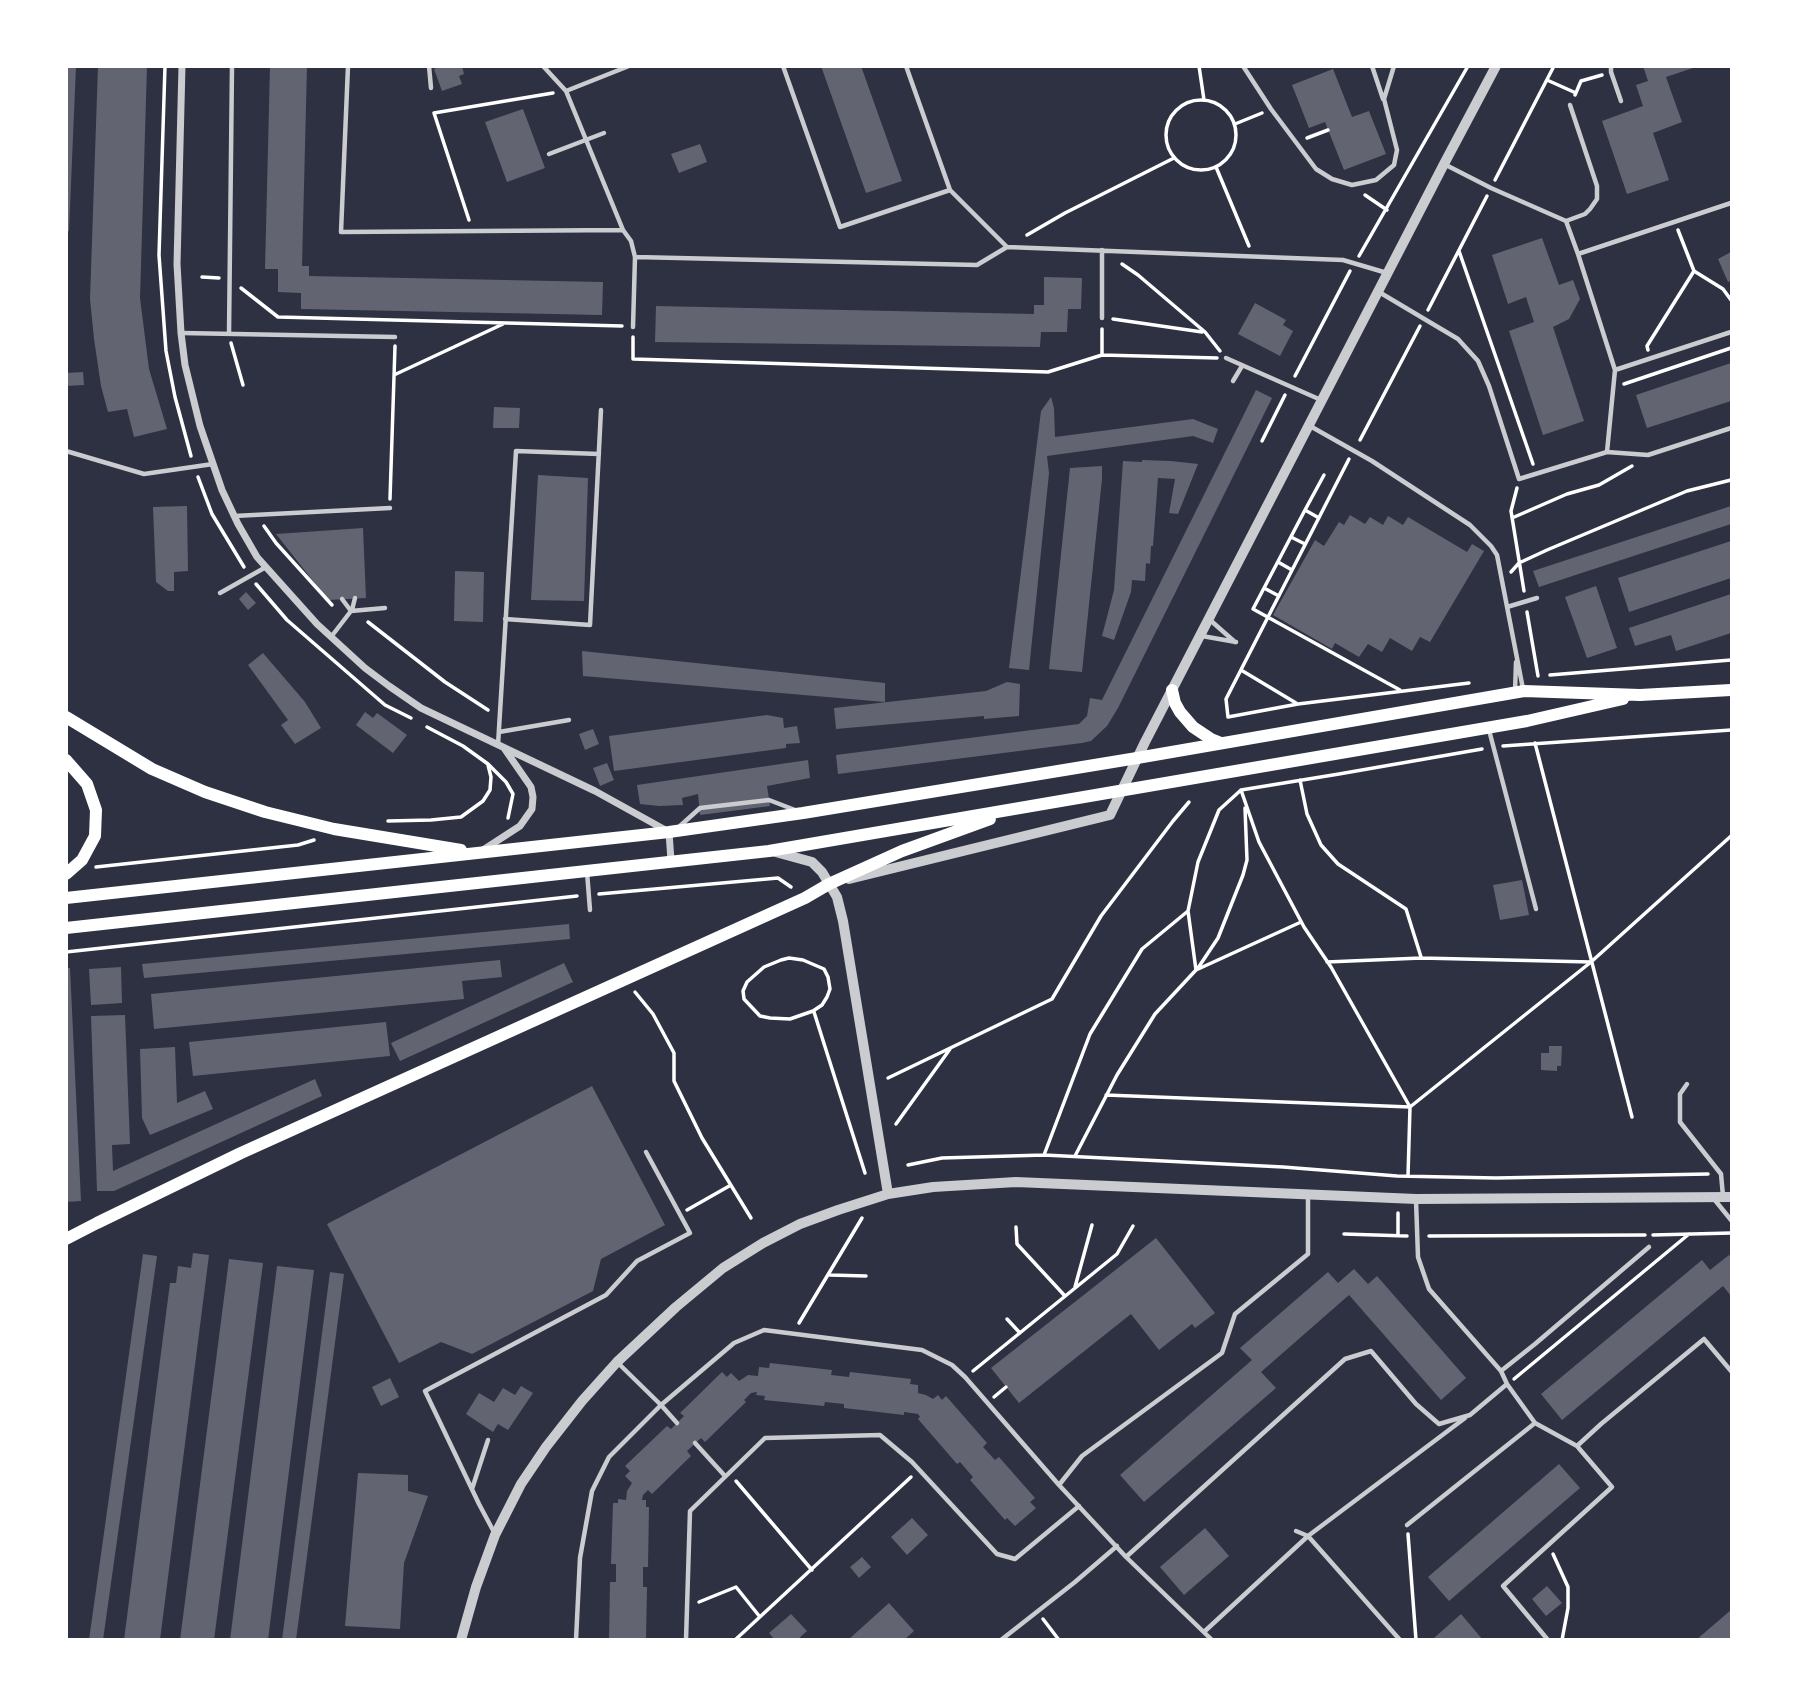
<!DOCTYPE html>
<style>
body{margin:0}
#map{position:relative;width:1798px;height:1706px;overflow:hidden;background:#2d3142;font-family:Roboto,sans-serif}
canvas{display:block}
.frame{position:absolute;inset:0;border:68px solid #fff;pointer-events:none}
</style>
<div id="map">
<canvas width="1798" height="1706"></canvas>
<div class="frame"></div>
</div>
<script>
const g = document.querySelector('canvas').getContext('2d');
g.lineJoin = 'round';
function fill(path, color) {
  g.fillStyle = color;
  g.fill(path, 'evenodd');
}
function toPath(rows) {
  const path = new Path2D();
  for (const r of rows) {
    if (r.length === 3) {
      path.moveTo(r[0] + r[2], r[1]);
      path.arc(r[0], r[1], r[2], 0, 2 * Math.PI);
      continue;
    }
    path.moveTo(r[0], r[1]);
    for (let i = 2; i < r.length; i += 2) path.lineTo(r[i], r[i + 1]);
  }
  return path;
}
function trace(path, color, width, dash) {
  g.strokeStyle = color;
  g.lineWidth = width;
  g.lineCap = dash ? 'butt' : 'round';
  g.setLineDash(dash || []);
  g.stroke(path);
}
fill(toPath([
 [66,66,76,66,69,231,66,231],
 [98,66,147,66,140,298,149,369,167,429,134,437,127,409,108,412,101,386,94,339,90,299],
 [270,66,307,66,302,266,309,266,309,276,603,282,602,315,301,309,301,293,278,292,278,269,265,269],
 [442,66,462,66,464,74,459,76,462,84,442,91,434,69],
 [821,66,861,66,902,181,866,193],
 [1643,66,1696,67,1666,77,1682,122,1653,133,1669,180,1627,194,1602,121,1643,106,1636,85,1648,81],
 [1333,69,1352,117,1369,111,1386,154,1344,170,1325,122,1309,128,1292,85],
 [523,109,545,168,507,182,485,122],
 [700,144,707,162,679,173,671,154],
 [1542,238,1559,285,1573,280,1580,299,1569,319,1553,327,1584,421,1543,435,1509,331,1534,322,1526,297,1508,304,1492,255],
 [1731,252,1731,281,1728,282,1718,259],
 [1044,277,1082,278,1081,309,1068,309,1067,332,1041,332,1040,347,655,342,656,306,1034,314,1034,305,1044,305],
 [1255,303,1286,320,1283,325,1293,331,1280,356,1238,334],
 [1731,363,1731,401,1647,428,1636,395],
 [83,372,84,385,66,386,66,373],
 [1256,390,1272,398,1118,708,1107,726,1091,741,1082,743,838,774,836,755,1079,724,1087,716,1090,698,1102,700],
 [1051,397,1054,408,1055,437,1193,419,1218,429,1213,443,1193,436,1047,456,1049,473,1029,670,1009,668,1041,411],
 [494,407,520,408,519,428,493,428],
 [1142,460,1171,461,1198,464,1178,514,1169,513,1175,479,1158,478,1153,546,1151,546,1150,564,1146,563,1145,581,1132,580,1131,592,1114,640,1102,636,1114,590,1123,461,1142,462],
 [1102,466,1102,479,1082,672,1049,669,1070,468],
 [538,475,588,478,584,601,531,600],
 [187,506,188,571,174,572,174,591,168,591,156,582,153,507],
 [1731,506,1731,524,1539,587,1533,571],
 [1350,515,1365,524,1370,517,1383,525,1388,516,1403,525,1408,517,1467,552,1472,544,1484,551,1430,642,1420,637,1412,651,1390,638,1382,652,1368,644,1359,657,1335,643,1332,649,1273,615,1315,540,1324,546,1339,522,1344,525],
 [363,528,366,598,328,600,276,534],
 [1731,541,1731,578,1629,612,1618,578],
 [455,571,484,572,483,622,454,621],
 [1596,586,1617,648,1587,658,1565,597],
 [246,592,256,603,248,610,239,599],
 [1731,594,1731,633,1676,651,1671,635,1635,646,1629,628],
 [582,651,885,683,885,702,583,676],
 [263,653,305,702,321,728,295,744,281,725,288,720,248,665],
 [1007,682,1020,684,1019,716,984,719,984,716,836,729,834,708,986,691],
 [365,712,373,718,377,713,407,735,393,753,356,725],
 [767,715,783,718,784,728,797,726,800,743,786,744,786,748,614,771,609,736],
 [593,729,599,744,585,750,579,734],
 [808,760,810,778,767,786,770,806,700,815,698,794,682,798,683,805,659,806,640,804,637,785],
 [607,763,614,780,600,786,593,768],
 [1522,880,1529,915,1500,920,1493,885],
 [569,924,570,939,144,978,142,964],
 [500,960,502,977,462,981,464,999,154,1029,151,994],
 [564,963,573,982,400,1061,391,1043],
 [121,967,122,1003,91,1005,89,969],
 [66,968,70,968,81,1201,66,1202],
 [125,1015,130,1144,112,1145,113,1171,315,1079,322,1096,114,1191,97,1191,91,1016],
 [386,1022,390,1056,193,1076,189,1042],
 [1549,1046,1562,1046,1561,1066,1557,1066,1557,1071,1541,1070,1541,1053,1549,1053],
 [175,1047,177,1103,205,1091,213,1109,150,1135,142,1118,140,1049],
 [592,1086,665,1225,601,1259,593,1291,472,1354,441,1342,399,1363,327,1224],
 [1156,1238,1215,1313,1195,1328,1192,1324,1159,1350,1131,1314,1019,1403,991,1368],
 [193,1253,209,1255,160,1640,124,1640,170,1283,176,1283,178,1266,191,1268],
 [143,1254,157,1256,103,1640,89,1640],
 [1729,1255,1731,1257,1731,1296,1723,1286,1562,1420,1541,1394,1702,1260,1710,1270],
 [229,1259,263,1263,214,1640,180,1640],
 [277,1266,314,1270,268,1640,230,1640],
 [1354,1269,1368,1284,1377,1276,1466,1378,1441,1400,1349,1295,1261,1372,1276,1388,1144,1502,1120,1475,1252,1360,1240,1348,1328,1272,1338,1283],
 [330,1272,344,1274,296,1640,282,1640],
 [770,1363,832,1370,831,1375,849,1377,850,1372,911,1379,910,1384,918,1385,918,1393,926,1395,933,1399,938,1395,942,1400,946,1396,987,1443,983,1447,995,1460,999,1457,1035,1498,1030,1502,1036,1508,1015,1526,1007,1518,1005,1520,970,1480,973,1477,960,1462,957,1464,918,1419,920,1417,918,1414,904,1412,904,1415,844,1408,844,1404,825,1402,824,1406,764,1400,765,1396,756,1395,757,1392,751,1393,744,1400,746,1402,705,1442,701,1438,687,1451,691,1456,652,1494,648,1490,643,1495,642,1500,646,1500,646,1507,649,1507,648,1567,643,1567,643,1587,647,1587,646,1640,609,1640,610,1582,616,1582,616,1564,611,1564,613,1503,618,1503,618,1499,626,1500,627,1491,632,1483,625,1476,630,1471,625,1466,667,1426,671,1429,684,1416,680,1413,722,1372,727,1377,731,1373,739,1381,748,1375,758,1376,759,1367,769,1368],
 [390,1378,399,1397,381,1406,372,1387],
 [521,1386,533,1393,508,1430,498,1424,493,1432,466,1414,479,1393,494,1402,503,1388,515,1395],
 [1559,1464,1580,1488,1449,1601,1428,1577],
 [358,1473,408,1475,408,1491,428,1496,404,1563,400,1629,345,1626],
 [912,1518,928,1535,907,1555,891,1537],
 [1205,1528,1229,1556,1184,1595,1160,1567],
 [862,1557,871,1567,859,1578,850,1567],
 [1547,1586,1562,1603,1546,1616,1532,1599],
 [889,1603,914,1631,904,1640,848,1640],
 [1731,1610,1731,1640,1696,1640],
 [791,1614,807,1631,797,1640,775,1640,769,1633],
 [1461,1614,1483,1640,1435,1640,1434,1638]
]), '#626471');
trace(toPath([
 [165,66,159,255,166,351,175,397,191,456],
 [1199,66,1204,100],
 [1547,80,1576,93],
 [1575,95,1581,81,1602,75],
 [1201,135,35],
 [1235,124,1262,113],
 [1307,138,1328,130],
 [1216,167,1249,246],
 [1495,180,1554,66],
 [1365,195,1387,210],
 [469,220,434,113,553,93],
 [1678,230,1694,271,1723,289,1731,300],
 [1027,235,1065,213,1174,158],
 [1459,251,1533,464],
 [1359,256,1468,66],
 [1122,264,1138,275,1205,332,1220,351],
 [202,277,219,278],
 [241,288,278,317,622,326],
 [1428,310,1487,196],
 [1113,319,1202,332],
 [633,337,633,359,1048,372,1102,355,1217,358],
 [231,343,243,385],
 [1648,350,1647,346,1694,271],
 [1102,355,1102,329],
 [394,375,503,324],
 [1295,376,1350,271],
 [1624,384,1731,348],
 [1360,440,1420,326],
 [1262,441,1285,395],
 [1349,459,1226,699,1228,717,1298,704,1469,683],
 [198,477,212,514,244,567],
 [1517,488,1511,511,1524,591],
 [390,499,395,346],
 [1305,510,1324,475],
 [1319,518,1305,510,1253,609,1400,690],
 [1512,518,1567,494,1599,485,1632,466],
 [264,526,276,543,332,605],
 [1291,537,1305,544],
 [1278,562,1292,570],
 [1511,572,1519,563,1547,550,1687,491,1731,480],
 [256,584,287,620,385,705,411,718],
 [1264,588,1279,596],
 [1527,612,1538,676],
 [368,622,445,682,488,710],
 [1241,670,1296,703],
 [1550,675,1731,660],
 [427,727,463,746,488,764,506,782,513,794,508,818],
 [1535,743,1632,1117],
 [1503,746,1731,730],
 [1300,780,1307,814,1321,845,1338,864,1406,909,1421,957],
 [1241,790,1259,842,1304,927,1331,967,1410,1107,1408,1176],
 [388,821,431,820,461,817,483,801,490,790,491,777,488,765],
 [96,867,298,845,314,840],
 [599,894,778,878,791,887],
 [66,952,577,896],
 [789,958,803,960,824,969,828,977,830,989,827,997,822,1005,813,1011,790,1019,770,1018,760,1016,744,999,743,991,747,982,764,967,781,960,789,958],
 [1327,962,1421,958,1591,962],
 [1198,968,1218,938,1243,875,1247,860,1245,808],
 [1196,970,1188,911,1198,862,1219,810,1241,790,1339,774,1482,749],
 [635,992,653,1014,674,1053,674,1081,702,1138,751,1218],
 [814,1012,865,1173],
 [888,1078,1052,999,1101,916,1173,821,1189,802],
 [1106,1095,1410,1107,1591,962,1731,836],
 [896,1124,950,1049],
 [1044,1155,1090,1034,1142,949,1188,911],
 [1075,1156,1117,1075,1155,1014,1196,970,1301,922],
 [908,1165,942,1158,1044,1155,1283,1167,1397,1176,1496,1178,1708,1174],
 [687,1210,731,1185],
 [1398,1213,1398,1235],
 [1016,1227,1017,1244,1065,1296],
 [1344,1234,1407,1236],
 [1653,1235,1731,1233],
 [1429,1236,1645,1235],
 [830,1275,866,1276],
 [1075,1287,1092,1225],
 [1007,1319,1020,1333],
 [799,1323,862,1218],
 [973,1371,1117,1254,1133,1226],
 [1514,1379,1689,1234],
 [994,1397,1006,1387],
 [736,1481,812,1570],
 [1408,1534,1416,1640],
 [1553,1554,1568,1587,1568,1608,1562,1640],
 [699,1602,736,1587,760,1617],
 [1043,1619,1059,1640],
 [735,1640,911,1477]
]), '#fff', 3.5);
trace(toPath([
 [348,66,341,232,623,230,631,241,635,257,977,265,1007,247,1343,260,1387,273],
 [429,66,431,88],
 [543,66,566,91,623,230],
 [783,66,840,227,950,190],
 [906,66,950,190,1007,247],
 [1243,66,1271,109,1316,169,1332,179,1352,185,1376,180,1394,165,1397,150,1384,99,1394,66],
 [1372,66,1383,99],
 [1611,66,1611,72,1621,101],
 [566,91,629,66],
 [549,154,604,133],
 [1444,164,1491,188,1566,221,1578,254,1615,370,1731,332],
 [1566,221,1585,214,1590,209,1597,199,1597,186,1570,105],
 [1578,254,1731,203],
 [1379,292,1458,339,1478,361,1489,386,1519,479,1607,452,1648,455,1731,428],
 [1102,318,1102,250],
 [633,327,635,257],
 [182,333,395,337],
 [229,334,232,66],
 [1226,358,1321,400],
 [1233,381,1242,366],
 [1310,426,1372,461,1470,525,1491,546,1497,555,1523,689],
 [66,451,144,474,213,464],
 [1607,452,1615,370],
 [234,516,390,508],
 [220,593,266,567],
 [342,599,351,611],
 [1507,607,1537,598],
 [352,610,355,598],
 [505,619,590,625,601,410],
 [1210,620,1235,642],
 [1202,636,1236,642],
 [331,637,351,611,385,608],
 [1515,692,1516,662],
 [1489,730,1536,909],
 [499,732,569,720],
 [498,745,516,451,599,454],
 [680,826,700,808,769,800,795,810],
 [587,872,590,910],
 [1687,1084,1680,1094,1680,1122,1721,1174,1723,1196],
 [1714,1199,1731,1220],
 [1416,1200,1418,1257,1429,1289,1501,1371,1507,1384],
 [618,1363,661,1405,734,1343,764,1330,922,1350,952,1365,965,1377,1059,1485,1126,1557,1345,1359,1371,1351,1416,1404,1439,1424,1470,1415,1507,1384,1535,1423,1577,1446,1612,1487,1503,1586,1548,1640],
 [1501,1371,1535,1344,1649,1247],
 [695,1443,725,1476],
 [1577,1446,1601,1424,1704,1339,1731,1371],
 [1059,1485,1082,1456,1222,1353,1235,1314,1308,1254,1308,1195],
 [472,1489,488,1440],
 [1407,1525,1535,1423],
 [495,1534,479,1504,425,1391,606,1295,637,1261,690,1233,646,1152],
 [1126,1557,1212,1640],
 [1205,1631,1308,1536,1296,1531],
 [576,1640,580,1558,592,1491,609,1457,661,1405,677,1423],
 [686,1640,690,1511,765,1438,880,1435,912,1462,997,1554,1015,1559,1079,1506],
 [1001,1640,1075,1582,1117,1546],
 [1400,1640,1308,1536,1465,1418]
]), '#caccd0', 4.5);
trace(toPath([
 [182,66,177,264,181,333,185,365,200,426,222,490,238,524,257,557,317,624,365,668,389,686,421,708,595,791,669,832,671,861],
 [483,850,520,826,532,809,533,797,531,787,504,748]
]), '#caccd0', 7);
trace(toPath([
 [772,851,812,862,822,872,837,897,843,921,888,1194],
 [849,879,1110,815,1145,742,1444,164,1496,66],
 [461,1640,476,1587,495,1535,521,1484,546,1447,582,1401,617,1362,676,1307,723,1268,763,1243,800,1224,838,1210,888,1194,933,1187,1016,1182,1416,1199,1731,1197]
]), '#caccd0', 10);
trace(toPath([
 [1172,690,1175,703,1180,712,1193,727,1211,739,1221,743],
 [66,717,152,769,205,792,265,812,334,829,461,850],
 [66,760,87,784,96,810,95,836,82,860,66,874],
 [66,898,669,832,803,813,1137,758,1524,691,1640,695,1731,690],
 [66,928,769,851,1527,721,1623,699],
 [66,1239,97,1223,241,1153,805,898,829,884,902,851,990,819]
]), '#fff', 12);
</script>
